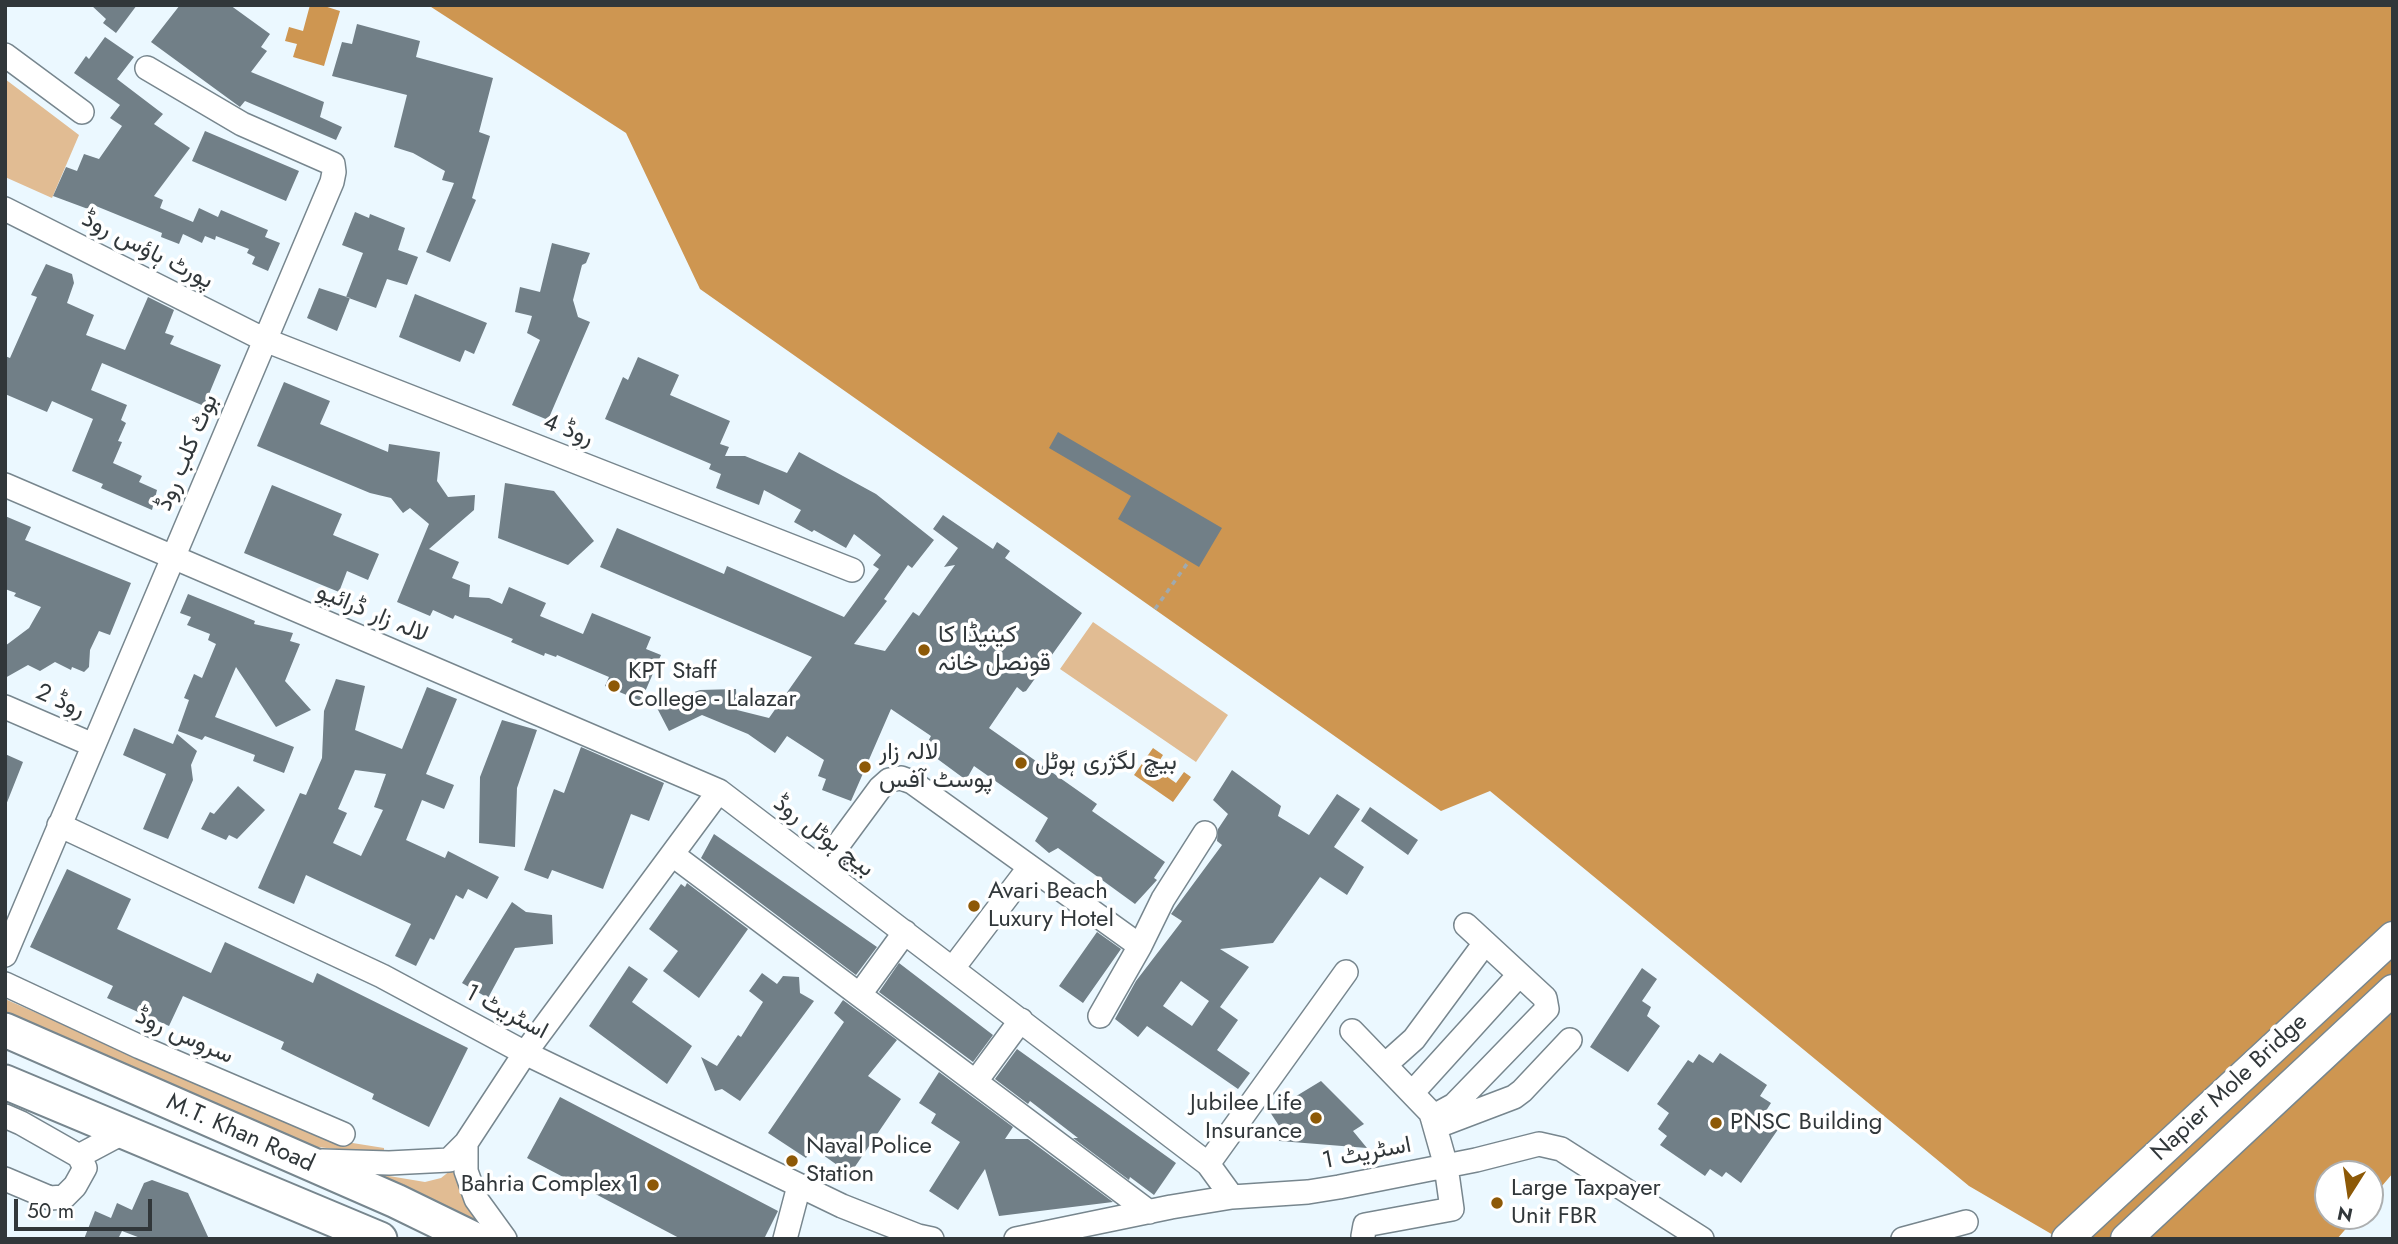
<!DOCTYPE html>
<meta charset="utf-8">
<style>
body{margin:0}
#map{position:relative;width:2398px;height:1244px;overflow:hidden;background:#ebf8ff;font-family:Jost,sans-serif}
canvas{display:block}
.frame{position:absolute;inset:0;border:7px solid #31373a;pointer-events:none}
.north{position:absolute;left:2314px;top:1160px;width:70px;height:70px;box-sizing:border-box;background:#fff;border:2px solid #adafb0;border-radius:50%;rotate:192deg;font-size:19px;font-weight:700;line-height:28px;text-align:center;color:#31373a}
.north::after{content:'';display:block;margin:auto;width:24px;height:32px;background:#8d5907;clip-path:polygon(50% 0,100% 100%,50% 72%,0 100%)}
.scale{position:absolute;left:14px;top:1199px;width:138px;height:32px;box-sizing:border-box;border:4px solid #31373a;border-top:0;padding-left:9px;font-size:21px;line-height:24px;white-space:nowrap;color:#31373a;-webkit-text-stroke:5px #fff;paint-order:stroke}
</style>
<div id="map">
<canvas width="2398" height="1244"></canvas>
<div class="frame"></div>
<div class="north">N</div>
<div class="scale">50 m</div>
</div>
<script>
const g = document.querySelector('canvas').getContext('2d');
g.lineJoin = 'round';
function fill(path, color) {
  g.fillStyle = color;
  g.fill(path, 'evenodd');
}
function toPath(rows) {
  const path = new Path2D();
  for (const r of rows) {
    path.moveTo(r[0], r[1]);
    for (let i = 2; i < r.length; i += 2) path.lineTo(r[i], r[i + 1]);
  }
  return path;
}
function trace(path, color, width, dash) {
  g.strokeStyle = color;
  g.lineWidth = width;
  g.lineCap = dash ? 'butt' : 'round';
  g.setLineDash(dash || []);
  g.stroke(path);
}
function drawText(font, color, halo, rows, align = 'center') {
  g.font = font + ' Jost,Vazirmatn,sans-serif';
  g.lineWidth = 7;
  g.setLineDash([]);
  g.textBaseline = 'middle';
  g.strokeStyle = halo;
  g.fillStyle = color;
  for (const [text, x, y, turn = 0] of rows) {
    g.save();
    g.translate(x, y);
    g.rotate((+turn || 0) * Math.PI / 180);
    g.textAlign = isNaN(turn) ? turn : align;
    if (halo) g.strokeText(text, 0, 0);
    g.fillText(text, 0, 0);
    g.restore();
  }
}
fill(toPath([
 [5,79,79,135,52,198,5,177],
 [1093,622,1228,715,1196,762,1060,669],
 [5,999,321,1138,384,1148,384,1154,317,1147,5,1014],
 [465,1159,495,1231,359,1171,425,1182,441,1178]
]), '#e1bc93');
fill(toPath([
 [310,5,321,5,340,11,324,66,293,57,297,44,285,41,289,27,303,31],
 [428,5,2393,5,2393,1239,2060,1239,1969,1186,1490,791,1441,811,700,289,626,133],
 [2328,1174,2370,1174,2370,1216,2328,1216],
 [1153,748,1163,755,1155,768,1176,783,1184,772,1191,777,1173,802,1134,775]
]), '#ce9651');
fill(toPath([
 [2393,1173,2393,1239,2337,1239,2357,1216,2370,1216,2370,1200]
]), '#ebf8ff');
fill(toPath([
 [91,5,137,5,116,33,103,23,106,19],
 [180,5,230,5,270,34,261,47,267,51,251,72,324,102,320,117,342,127,336,140,245,101,240,107,151,42],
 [357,24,420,41,416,57,493,78,479,132,490,136,472,198,476,200,450,262,426,252,454,183,442,180,445,171,413,153,394,147,407,95,332,76,342,42,352,44],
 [105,37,134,57,117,79,163,114,154,124,190,148,154,196,163,200,160,208,193,222,199,208,218,217,221,210,268,230,265,237,280,243,268,271,252,264,255,257,247,253,249,249,216,236,215,240,205,236,202,243,183,234,179,244,161,237,162,233,91,204,88,209,53,196,66,167,77,171,84,154,99,159,122,126,110,118,120,105,74,73,86,56,89,59],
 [205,131,299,171,286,201,192,161],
 [355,212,369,218,370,214,405,228,398,250,418,257,407,285,387,279,376,308,346,297,363,253,342,245],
 [552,243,590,253,586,263,582,265,573,300,578,317,590,322,548,420,512,405,540,340,527,333,532,316,515,312,520,287,540,292],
 [46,264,72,274,74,283,67,303,94,315,86,335,125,350,148,297,174,310,165,333,174,336,170,344,221,365,204,406,102,363,91,390,127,405,121,420,126,423,118,441,122,442,113,463,142,476,139,482,157,490,152,510,101,488,103,484,72,471,93,419,52,401,47,412,5,394,5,356,10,358,37,297,31,295],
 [319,288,350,298,337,331,307,318],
 [415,294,487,323,474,354,465,350,460,362,399,337],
 [638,357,679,375,670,395,730,421,720,444,729,447,725,456,745,456,787,473,799,452,876,494,934,540,912,568,908,565,884,599,887,601,854,644,885,651,913,612,919,616,955,565,944,567,958,548,933,529,943,515,993,549,997,542,1010,551,1005,558,1082,613,1026,691,1023,692,1017,687,989,728,1097,804,1092,811,1165,862,1154,878,1157,880,1135,904,1058,848,1049,853,1035,841,1048,818,974,766,966,780,924,749,931,736,891,709,851,801,822,790,826,779,818,776,824,760,787,736,775,753,748,734,702,715,669,731,656,706,700,690,736,689,737,710,769,718,812,657,600,567,617,528,724,574,727,566,844,617,879,569,873,565,881,555,854,534,846,548,814,530,812,532,794,522,801,510,764,490,759,505,716,488,721,474,709,469,711,464,605,419,623,377,628,380],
 [284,382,330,401,320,424,388,452,389,444,440,452,437,481,448,497,475,495,474,510,429,549,459,562,452,578,470,585,469,597,489,598,502,604,509,587,546,603,540,616,583,634,592,613,651,637,646,649,661,655,641,701,605,686,609,677,557,655,556,657,545,653,544,656,511,642,513,639,455,615,453,619,433,610,430,616,397,602,429,524,410,508,403,513,391,498,370,493,257,446],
 [1058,432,1222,528,1199,567,1118,519,1131,496,1049,448],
 [505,483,554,491,594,541,568,565,498,538],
 [272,485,342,514,333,535,379,554,368,580,347,571,339,592,244,553],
 [5,516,31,527,25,540,131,583,110,635,99,631,90,650,89,667,84,672,72,667,71,670,55,662,40,671,28,665,5,678,5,646,29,628,41,607,14,596,16,593,5,589],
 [188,594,255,621,254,624,293,633,290,641,300,644,285,681,311,710,276,727,236,667,215,717,294,747,284,773,253,761,255,755,205,736,202,740,178,731,189,700,184,698,194,674,202,678,216,644,208,640,210,634,187,625,191,617,180,613],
 [336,679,365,686,355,730,402,749,427,687,457,699,426,774,454,785,444,809,422,800,406,840,445,858,448,851,499,877,487,899,468,889,463,899,456,895,434,940,430,938,416,966,395,956,411,924,306,875,294,904,258,888,300,793,306,795,322,758,324,711],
 [355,770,386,774,374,807,383,810,361,856,333,843,347,813,338,809],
 [502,720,537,730,517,788,515,847,479,843,480,777],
 [134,728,173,744,177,734,197,751,191,765,193,780,168,839,143,829,166,774,123,755],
 [581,747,664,783,649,821,631,814,603,889,552,870,548,879,524,870,554,789,564,793],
 [5,754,23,762,6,805,5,805],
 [1232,770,1281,806,1278,816,1309,835,1337,794,1360,809,1334,847,1364,867,1347,895,1320,877,1273,943,1220,949,1249,967,1220,1007,1238,1020,1217,1050,1250,1073,1238,1089,1147,1026,1138,1037,1115,1019,1136,981,1182,921,1171,914,1222,845,1217,841,1218,829,1228,814,1213,800],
 [1181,981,1209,1001,1192,1026,1163,1006],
 [238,786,265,810,237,839,229,835,226,840,201,829,210,812,214,814],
 [1370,807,1418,840,1408,855,1361,821],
 [714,834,877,947,856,975,701,858],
 [67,869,131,899,117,929,211,973,225,942,313,983,317,973,468,1048,429,1127,372,1099,374,1094,281,1049,284,1042,183,996,169,1026,107,998,113,986,30,947],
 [687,883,748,929,699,998,663,971,678,951,649,929,681,884,685,887],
 [512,902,526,912,552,915,553,944,515,948,488,998,462,983],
 [1097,932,1121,949,1083,1003,1059,986],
 [899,963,993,1035,973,1062,879,992],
 [629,966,648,979,632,1002,692,1046,667,1084,589,1026],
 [1642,968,1657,979,1642,1001,1651,1007,1647,1016,1660,1026,1628,1072,1590,1047],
 [762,973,777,984,783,976,799,977,800,993,814,1001,740,1101,722,1089,715,1091,701,1057,717,1066,738,1035,741,1037,763,1002,749,991],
 [843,1000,897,1040,868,1076,901,1099,850,1174,813,1148,806,1158,768,1133,844,1022,834,1013],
 [1017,1049,1176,1163,1154,1195,1130,1177,1129,1180,1073,1138,1078,1138,1030,1101,1028,1104,995,1079],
 [1720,1053,1767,1085,1760,1096,1771,1103,1762,1117,1779,1128,1741,1183,1726,1172,1722,1177,1710,1169,1705,1176,1660,1145,1667,1136,1658,1129,1669,1113,1657,1104,1688,1060,1693,1063,1699,1054,1713,1063],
 [939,1072,1013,1127,1005,1139,1028,1139,1113,1202,999,1216,985,1169,958,1210,929,1191,960,1142,931,1123,936,1114,919,1103],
 [1321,1081,1364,1124,1353,1131,1367,1148,1267,1140,1281,1129,1270,1112],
 [560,1097,778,1211,764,1239,681,1239,527,1158],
 [152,1180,188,1193,209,1239,143,1239,122,1231,118,1239,84,1239,95,1211,111,1218,117,1203,132,1210,144,1183]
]), '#717f87');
const minor = toPath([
 [5,55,82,112],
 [5,209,265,340,852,570],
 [5,485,719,791,1208,1164,1232,1197],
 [5,707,93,745],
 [59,825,382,976,525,1053,842,1206,918,1236,932,1239],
 [673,855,1149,1212],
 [821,868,880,788,889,780,901,778,912,782,1140,946,1163,899,1205,833],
 [5,955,332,182,334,172,333,164,242,124,147,68],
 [953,968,1029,868],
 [5,984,140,1047,343,1134],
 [860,994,905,932],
 [1100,1016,1140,946],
 [1352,1031,1431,1113,1446,1166,1452,1209,1365,1225,1363,1236],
 [1385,1065,1414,1039,1485,943],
 [976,1081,1021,1020],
 [1412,1093,1519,975],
 [5,1116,21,1123,79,1156,85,1168,75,1186,64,1197,50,1198,5,1179],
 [1432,1117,1454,1105,1547,1009,1545,998,1466,925],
 [1435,1127,1514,1097,1522,1091,1570,1040],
 [466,1143,466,1171,476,1199,505,1239],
 [79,1156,124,1132],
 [322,1161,389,1163,449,1160,466,1143,525,1053,719,791],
 [1208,1164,1346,972],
 [785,1239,799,1186],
 [1016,1239,1171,1207,1232,1197,1308,1192,1339,1187,1476,1160,1539,1144,1561,1149,1702,1239],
 [1903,1239,1966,1222]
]);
const major = toPath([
 [2067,1239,2393,937],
 [2126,1239,2393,990]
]);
const highway = toPath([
 [5,1030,396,1201,474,1239],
 [5,1082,380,1239]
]);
trace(minor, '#77868e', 26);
trace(major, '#77868e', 33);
trace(highway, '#77868e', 37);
trace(toPath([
 [1155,609,1189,561]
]), '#a0aaaf', 3.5, [5, 5]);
trace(minor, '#fff', 23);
trace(major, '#fff', 30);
trace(highway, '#fff', 33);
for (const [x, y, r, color] of [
 [924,650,7,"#8d5907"],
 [614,686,7,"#8d5907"],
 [1021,763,7,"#8d5907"],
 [865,767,7,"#8d5907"],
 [974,906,7,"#8d5907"],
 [1316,1118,7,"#8d5907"],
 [1716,1123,7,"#8d5907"],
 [792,1161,7,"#8d5907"],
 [653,1185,7,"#8d5907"],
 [1497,1203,7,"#8d5907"]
]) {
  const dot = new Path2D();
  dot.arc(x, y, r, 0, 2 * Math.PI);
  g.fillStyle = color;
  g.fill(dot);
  trace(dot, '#fff', 2.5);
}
drawText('24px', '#31373a', '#fff', [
 ["پورٹ ہاؤس روڈ",147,251,27],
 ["روڈ 4",568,431,21],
 ["بوٹ کلب روڈ",188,453,-67],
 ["لالہ زار ڈرائیو",372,614,23],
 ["روڈ 2",60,702,24],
 ["بیچ ہوٹل روڈ",823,837,37],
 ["اسٹریٹ 1",506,1013,28],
 ["سروس روڈ",184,1037,24],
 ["Napier Mole Bridge",2230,1088,-43],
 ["M.T. Khan Road",240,1134,24],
 ["اسٹریٹ 1",1367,1154,-11]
]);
drawText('24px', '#31373a', '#fff', [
 ["کینیڈا کا",938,636],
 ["قونصل خانہ",938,664],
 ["KPT Staff",628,672],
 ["College - Lalazar",628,700],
 ["لالہ زار",879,753],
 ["پوسٹ آفس",879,781],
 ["بیچ لگژری ہوٹل",1035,763],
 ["Avari Beach",988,892],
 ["Luxury Hotel",988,920],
 ["Jubilee Life",1302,1104,"right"],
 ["Insurance",1302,1132,"right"],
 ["PNSC Building",1730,1123],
 ["Naval Police",806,1147],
 ["Station",806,1175],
 ["Bahria Complex 1",639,1185,"right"],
 ["Large Taxpayer",1511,1189],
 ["Unit FBR",1511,1217]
], 'left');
</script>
